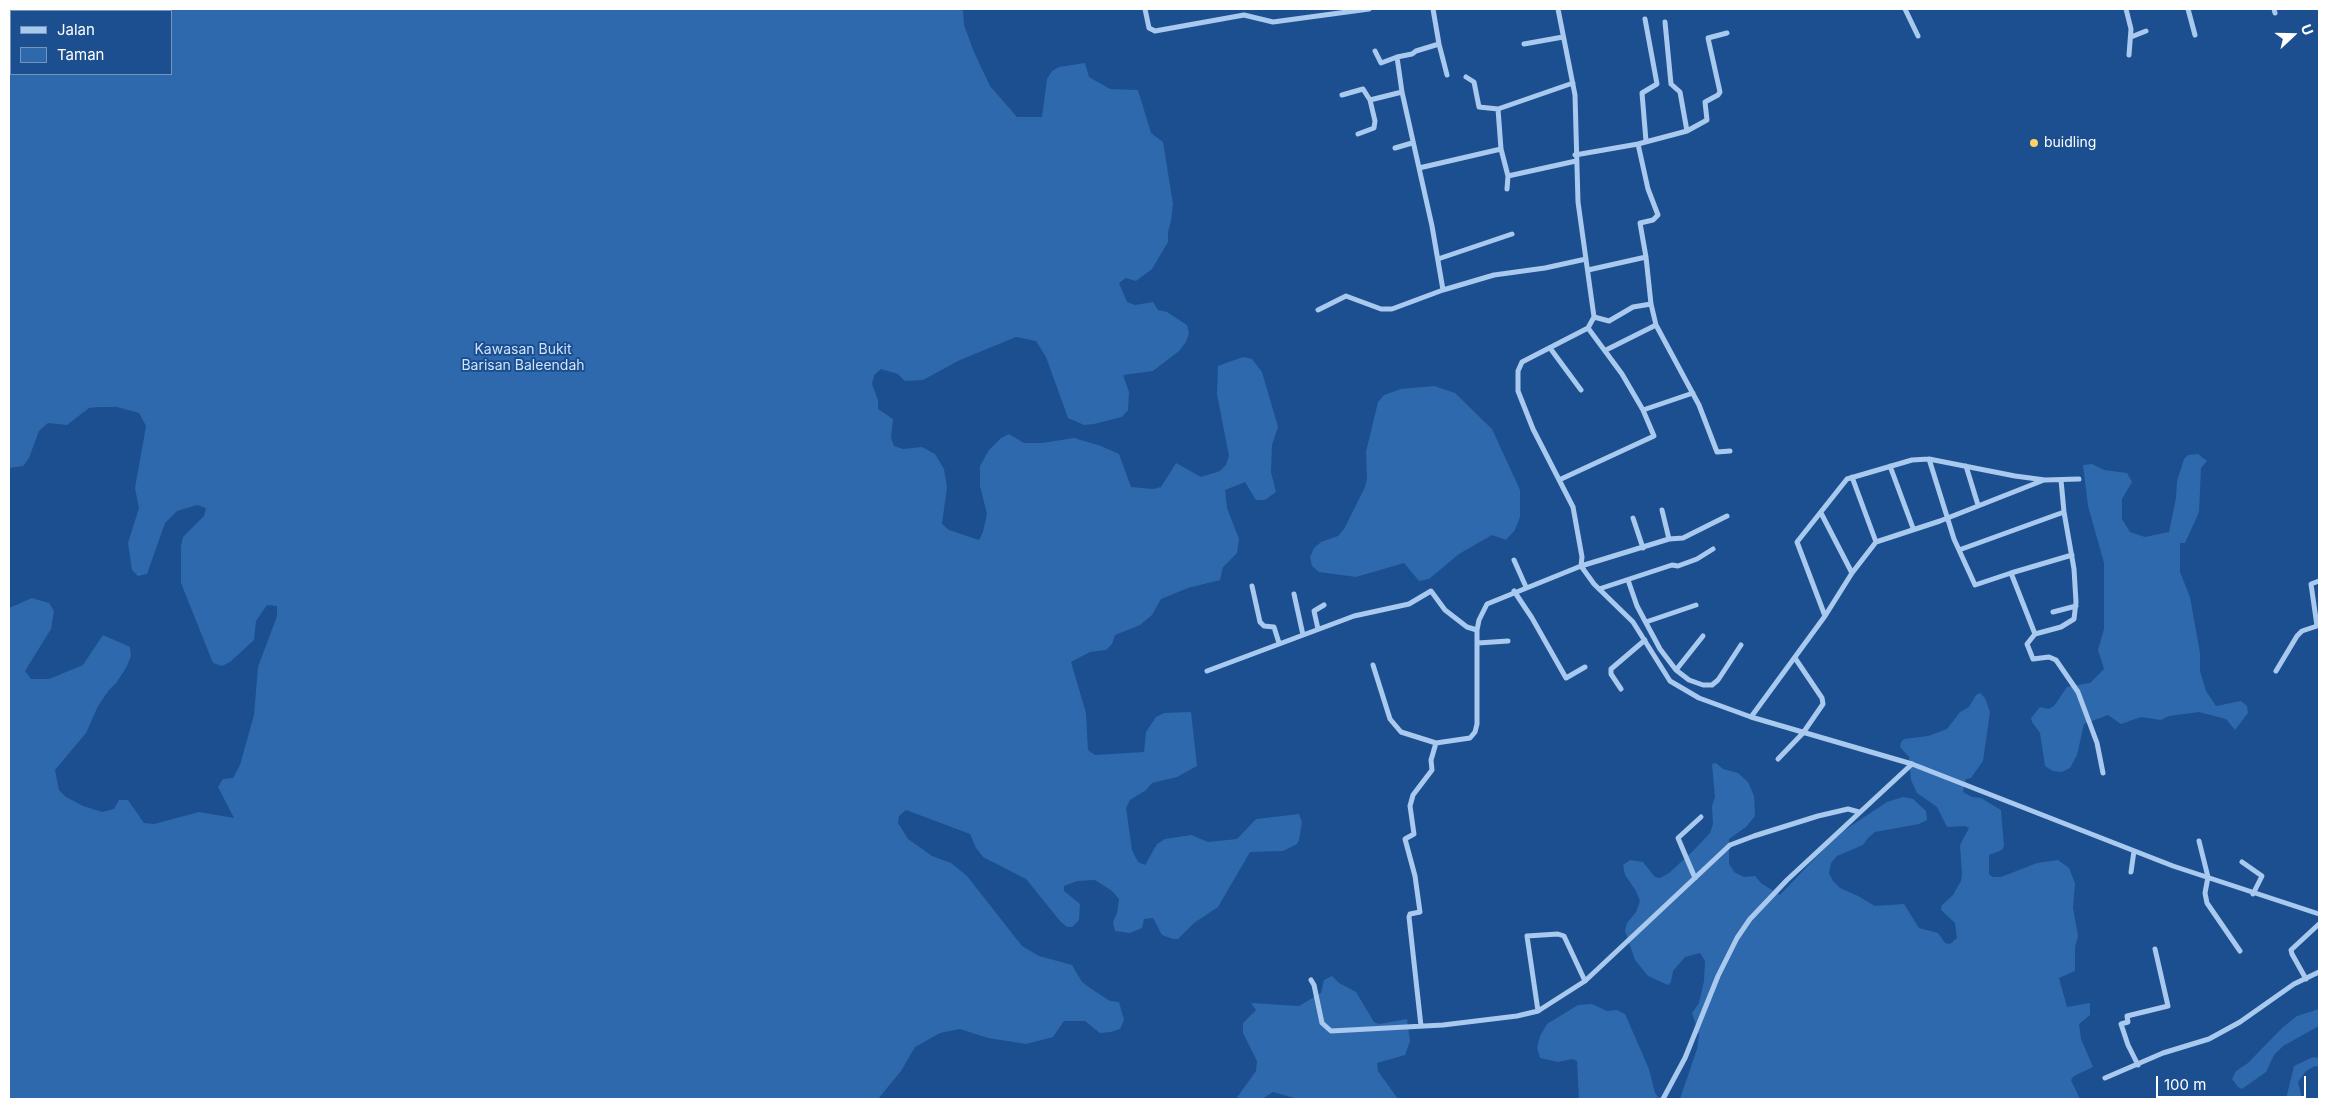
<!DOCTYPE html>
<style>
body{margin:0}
#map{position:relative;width:2328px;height:1108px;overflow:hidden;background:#1b4f8f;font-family:Inter,sans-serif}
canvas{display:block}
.frame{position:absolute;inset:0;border:10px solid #fff;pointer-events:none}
.legend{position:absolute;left:10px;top:10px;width:162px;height:65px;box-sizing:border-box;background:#1b4f8f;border:1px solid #7695bc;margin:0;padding:6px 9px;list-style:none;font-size:15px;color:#fff}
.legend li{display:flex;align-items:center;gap:10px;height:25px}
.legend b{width:25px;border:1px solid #7695bc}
.north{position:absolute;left:2268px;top:10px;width:50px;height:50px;-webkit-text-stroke:4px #1b4f8f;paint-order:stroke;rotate:69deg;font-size:14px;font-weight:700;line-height:20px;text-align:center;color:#fff}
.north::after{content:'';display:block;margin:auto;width:18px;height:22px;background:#fff;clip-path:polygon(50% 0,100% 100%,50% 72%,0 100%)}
.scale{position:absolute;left:2156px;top:1076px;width:150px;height:22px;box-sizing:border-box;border:2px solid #fff;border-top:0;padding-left:6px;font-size:15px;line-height:18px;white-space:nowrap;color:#fff;-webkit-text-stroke:4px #1b4f8f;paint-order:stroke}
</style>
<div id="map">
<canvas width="2328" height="1108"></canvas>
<div class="frame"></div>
<ul class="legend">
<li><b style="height:6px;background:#a9c9ee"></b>Jalan</li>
<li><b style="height:14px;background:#2e69ad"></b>Taman</li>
</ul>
<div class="north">U</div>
<div class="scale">100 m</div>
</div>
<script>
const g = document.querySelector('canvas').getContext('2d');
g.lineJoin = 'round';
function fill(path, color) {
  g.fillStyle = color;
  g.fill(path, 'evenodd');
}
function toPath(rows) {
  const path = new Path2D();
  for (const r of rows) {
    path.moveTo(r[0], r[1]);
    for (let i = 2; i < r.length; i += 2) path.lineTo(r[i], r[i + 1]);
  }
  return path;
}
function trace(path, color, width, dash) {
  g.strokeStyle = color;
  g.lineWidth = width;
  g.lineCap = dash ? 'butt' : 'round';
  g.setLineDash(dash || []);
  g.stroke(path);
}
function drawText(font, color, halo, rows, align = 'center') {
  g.font = font + ' Inter,sans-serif';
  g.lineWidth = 4;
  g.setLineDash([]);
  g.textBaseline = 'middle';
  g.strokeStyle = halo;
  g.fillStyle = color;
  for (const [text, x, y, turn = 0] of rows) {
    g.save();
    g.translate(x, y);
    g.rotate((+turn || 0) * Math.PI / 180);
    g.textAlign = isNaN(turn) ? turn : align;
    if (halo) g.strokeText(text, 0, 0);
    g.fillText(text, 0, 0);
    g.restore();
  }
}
fill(toPath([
 [9,9,963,9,964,25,974,52,990,86,1017,117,1042,117,1047,79,1052,71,1059,67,1085,63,1089,77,1110,89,1138,90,1151,133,1163,142,1173,204,1171,221,1168,232,1168,242,1152,269,1136,281,1126,278,1119,283,1127,302,1135,305,1153,302,1158,310,1167,312,1187,325,1189,333,1186,342,1179,351,1153,371,1123,375,1129,392,1128,410,1122,417,1094,424,1084,425,1068,418,1046,357,1036,341,1016,337,960,360,923,380,905,381,898,374,881,369,874,375,872,384,878,400,878,409,893,419,891,438,894,446,903,449,922,447,935,454,944,469,947,487,942,524,949,530,979,540,983,532,987,514,980,486,980,466,989,450,1001,438,1009,434,1024,443,1042,443,1074,438,1101,446,1119,454,1131,487,1153,489,1161,487,1176,463,1201,477,1220,471,1226,465,1229,456,1217,394,1218,366,1243,357,1252,359,1262,372,1278,427,1272,445,1271,472,1276,492,1265,500,1256,500,1245,482,1225,490,1227,508,1239,539,1237,553,1223,567,1220,580,1188,588,1161,599,1152,615,1140,625,1115,635,1112,644,1106,650,1090,652,1071,662,1086,713,1088,750,1095,755,1144,752,1146,732,1156,717,1164,713,1191,712,1197,766,1177,777,1152,783,1146,790,1130,800,1126,808,1132,850,1138,862,1145,865,1157,844,1165,839,1191,835,1208,842,1237,839,1256,819,1299,814,1302,822,1299,840,1297,844,1283,851,1250,852,1218,907,1194,923,1178,939,1173,939,1162,935,1153,918,1144,919,1142,928,1130,933,1115,931,1113,922,1117,913,1119,899,1112,891,1095,880,1077,881,1064,886,1064,891,1080,904,1079,920,1072,927,1067,927,1060,921,1026,879,983,857,976,848,970,834,906,810,899,816,898,823,908,839,932,856,951,863,967,876,1022,946,1039,956,1072,965,1082,982,1090,988,1110,1001,1119,1002,1124,1020,1120,1029,1111,1032,1100,1033,1085,1021,1064,1021,1053,1037,1026,1044,988,1038,960,1029,940,1033,915,1047,901,1071,878,1099,9,1099,9,608,32,598,49,603,54,611,51,629,25,671,31,679,49,679,83,665,103,635,130,647,131,656,127,666,117,682,109,690,98,706,86,733,55,770,59,790,66,797,83,806,102,812,114,809,119,800,128,800,144,823,154,824,199,812,234,818,218,787,223,779,233,778,240,765,254,715,258,667,277,616,277,606,267,605,256,621,254,640,230,662,222,666,213,663,181,583,181,546,183,537,204,516,206,508,197,505,177,511,165,523,147,574,138,576,132,570,128,543,139,508,135,488,146,426,139,413,117,407,99,407,89,408,67,425,48,423,39,431,29,458,23,466,9,468],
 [171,11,171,74,11,74,11,11],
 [1434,386,1455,393,1492,429,1520,490,1520,517,1515,530,1506,540,1492,535,1459,554,1429,579,1419,581,1404,563,1356,577,1319,572,1312,566,1310,557,1314,548,1321,542,1338,536,1344,529,1365,487,1367,479,1366,452,1378,402,1384,395,1401,389],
 [2198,454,2207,461,2201,468,2199,512,2185,543,2180,543,2180,572,2190,597,2200,653,2200,671,2206,691,2216,706,2241,701,2247,706,2248,713,2235,730,2226,719,2199,712,2169,716,2161,720,2141,717,2121,724,2108,715,2084,724,2077,755,2070,768,2062,772,2053,771,2045,766,2040,733,2032,722,2031,718,2040,707,2049,709,2054,706,2067,687,2090,683,2104,669,2098,650,2104,629,2104,563,2088,506,2083,465,2092,464,2104,470,2127,473,2132,482,2122,499,2122,519,2130,532,2145,537,2169,532,2176,498,2177,481,2184,459,2188,455],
 [1980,693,1985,698,1990,712,1983,761,1971,778,1966,779,1963,792,1972,797,1981,798,2001,810,2004,846,2002,850,1989,855,1989,874,1993,877,2001,877,2037,863,2058,860,2069,868,2075,883,2073,908,2078,936,2075,947,2075,971,2059,978,2067,1007,2090,1003,2090,1015,2079,1024,2081,1039,2093,1067,2074,1076,2071,1080,2080,1099,1579,1099,1577,1061,1572,1059,1558,1062,1540,1058,1537,1048,1540,1036,1547,1024,1578,1005,1592,1004,1607,1011,1617,1010,1625,1014,1649,1069,1655,1093,1658,1097,1680,1099,1697,1049,1699,1035,1692,1013,1699,1003,1704,981,1705,961,1700,953,1685,957,1673,971,1671,982,1668,985,1648,976,1635,960,1625,931,1627,923,1636,912,1640,901,1636,891,1625,875,1623,865,1630,860,1643,862,1655,877,1660,878,1669,873,1694,850,1710,833,1713,824,1712,806,1715,797,1712,764,1716,763,1723,769,1738,773,1748,782,1754,796,1755,816,1746,827,1729,839,1729,864,1732,868,1734,872,1744,877,1755,876,1761,883,1780,895,1837,835,1887,802,1903,797,1913,799,1926,811,1927,820,1919,824,1875,832,1868,838,1863,845,1837,856,1831,863,1829,873,1833,881,1840,888,1858,896,1875,906,1904,904,1919,928,1938,933,1945,943,1950,944,1957,938,1955,923,1941,910,1942,905,1953,895,1961,881,1962,874,1960,845,1969,828,1965,826,1947,827,1937,807,1917,793,1911,780,1909,757,1900,747,1901,742,1904,739,1928,736,1947,729,1960,712,1969,707,1976,695],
 [1332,976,1339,983,1356,992,1374,1022,1379,1024,1407,1019,1410,1041,1405,1055,1377,1063,1378,1071,1398,1099,1298,1099,1273,1092,1262,1099,1236,1099,1256,1071,1257,1061,1243,1033,1243,1023,1256,1010,1251,1003,1299,1006,1321,993,1324,980],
 [2319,1009,2319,1026,2283,1046,2274,1055,2266,1072,2242,1089,2238,1087,2232,1079,2236,1071,2248,1063,2282,1028,2297,1016],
 [2313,1057,2319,1058,2319,1067,2315,1066,2306,1071,2298,1082,2302,1099,2286,1099,2294,1066]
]), '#2e69ad');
trace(toPath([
 [1145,9,1149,28,1155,31,1244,15,1273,22,1369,9],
 [1433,9,1439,44,1447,75],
 [1558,9,1575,95,1578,202,1594,317,1588,328,1522,362,1518,371,1518,391,1533,429,1573,507,1582,557,1581,566,1594,584,1633,622,1670,681,1699,698,1751,717,1912,764,2173,866,2319,914],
 [1905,9,1918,36],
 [2126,9,2131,29,2129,55],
 [2188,9,2195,35],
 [2274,9,2275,13],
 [1645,19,1657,84,1642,93,1646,141],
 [1665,22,1671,84,1680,92,1687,131],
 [2131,37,2146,31],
 [1524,44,1563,37],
 [1375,51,1381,63,1397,57,1412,54,1416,51,1439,44],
 [1397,57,1402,92],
 [1466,77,1474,82,1479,107,1498,109],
 [1342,95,1363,89,1370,100],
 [1358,134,1374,128,1375,121,1370,100,1402,92,1432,226,1443,290],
 [1638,144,1648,189,1658,215,1653,220,1640,223,1646,257],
 [1395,148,1412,143],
 [1501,149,1498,109,1573,83],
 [1575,155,1638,144,1687,131,1707,120,1705,102,1718,95,1720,92,1708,38,1727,33],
 [1419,168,1501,149,1508,176,1507,189],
 [1508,176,1576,161],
 [1438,259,1512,234],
 [1588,270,1646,257,1651,304,1633,307,1609,321,1594,317],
 [1651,304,1656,325],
 [1318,310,1346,296,1381,309,1392,309,1443,290,1494,275,1545,268,1586,259],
 [1550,348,1581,390],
 [1606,350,1656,325,1699,405,1717,452,1730,451],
 [1643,410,1693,393],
 [1929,459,1954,539,1975,585,2011,573,2035,634,2061,627,2074,619,2076,602,2074,569,2064,512,2061,480],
 [1890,466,1913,528],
 [1966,466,1978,505],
 [1852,477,1876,542],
 [1559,480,1654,436,1643,410,1622,374,1588,328],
 [1662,510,1669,539],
 [1821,513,1852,573],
 [1633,518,1643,548],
 [1959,550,2064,512],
 [1514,560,1526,587],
 [2011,573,2072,555],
 [1628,580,1637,606,1660,649,1676,670,1689,680,1703,685,1712,685,1718,680,1741,645],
 [1252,586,1260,622,1264,626,1274,627,1279,643],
 [1599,589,1672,565,1678,566,1697,559,1713,549],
 [1514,591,1532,618,1566,678,1585,667],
 [1294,594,1303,635],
 [2053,612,2076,606],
 [1825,616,1852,573,1876,542,1940,521,2044,480],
 [1646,622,1696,605],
 [1318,629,1314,611,1324,605],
 [2035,634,2027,644,2033,659,2049,657,2056,660,2078,692,2097,743,2103,773],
 [1478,643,1508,641],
 [1373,665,1390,719,1401,732,1436,743,1470,738,1475,732,1477,724,1477,630,1479,620,1487,604,1581,566,1669,539,1683,538,1727,516],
 [1676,670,1703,636],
 [1207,671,1354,616,1409,604,1431,591,1445,610,1467,627,1477,630],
 [2276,671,2297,636,2302,631,2317,626,2311,584,2319,581],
 [1621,689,1611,674,1611,669,1645,640],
 [1751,717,1825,616,1797,542,1847,479,1912,460,1929,459,2015,476,2045,480,2079,479],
 [1778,759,1803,733,1823,704,1822,698,1795,658],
 [2199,841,2208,877,2205,893,2207,903,2240,951],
 [2242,862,2262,876,2253,894],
 [2131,872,2134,851],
 [1695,878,1678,838,1701,817],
 [2306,979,2292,954,2291,950,2319,924],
 [1311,980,1314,985,1322,1023,1331,1031,1443,1025,1517,1016,1538,1011,1585,981,1730,845,1754,836,1818,816,1848,809,1859,812],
 [1538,1011,1527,936,1558,934,1564,936,1585,981],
 [1421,1026,1409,917,1410,914,1420,912,1415,876,1405,839,1414,834,1410,806,1413,795,1432,770,1431,760,1436,743],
 [2138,1065,2128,1045,2121,1024,2128,1022,2127,1016,2168,1006,2155,949],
 [2105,1078,2163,1053,2209,1039,2240,1022,2294,984,2319,972],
 [1663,1099,1685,1058,1718,976,1737,938,1750,919,1787,880,1912,764]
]), '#a9c9ee', 5);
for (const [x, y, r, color] of [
 [2034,143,5,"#ffd166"]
]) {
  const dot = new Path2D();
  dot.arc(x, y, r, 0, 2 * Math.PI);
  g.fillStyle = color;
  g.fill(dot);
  trace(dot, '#1b4f8f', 2);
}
drawText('14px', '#fff', '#1b4f8f', [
 ["buidling",2044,143]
], 'left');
drawText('14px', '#cfe3fa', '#1b4f8f', [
 ["Kawasan Bukit",523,350],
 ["Barisan Baleendah",523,366]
]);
</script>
